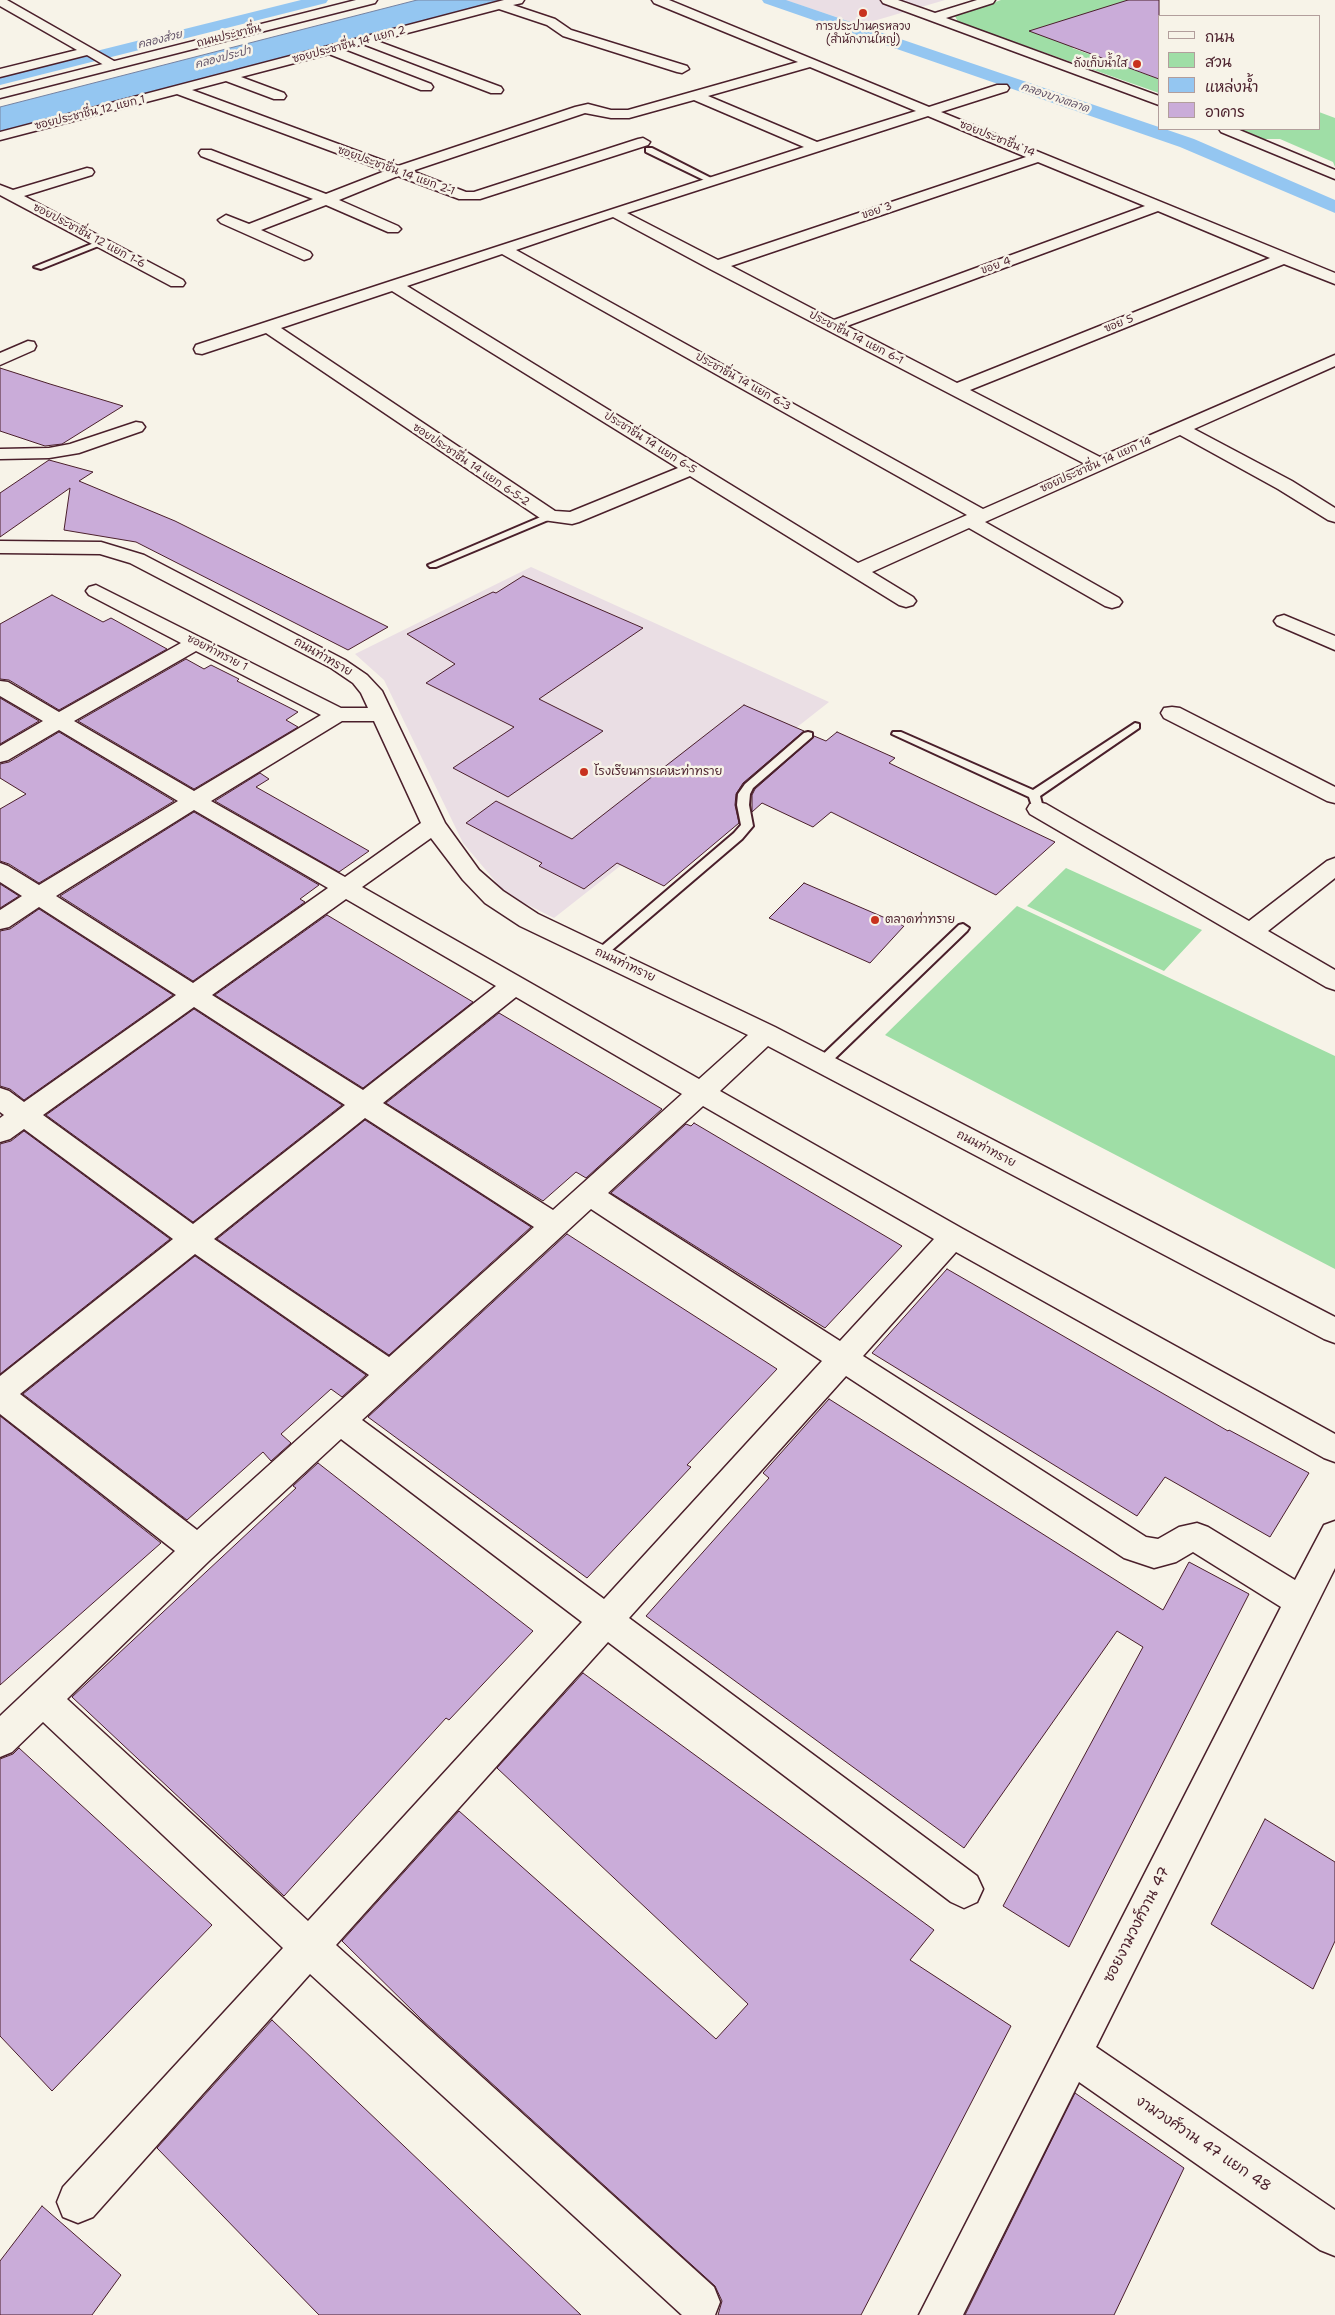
<!DOCTYPE html>
<meta charset="utf-8">
<style>
body{margin:0}
#map{position:relative;width:1335px;height:2315px;overflow:hidden;background:#f7f3e8;font-family:"Shantell Sans","Playpen Sans Thai",sans-serif}
canvas{display:block}
.legend{position:absolute;left:1158px;top:15px;width:162px;height:115px;box-sizing:border-box;background:#f7f3e8;border:1px solid #b29e9c;margin:0;padding:6px 9px;list-style:none;font-size:15px;color:#4a1f2b}
.legend li{display:flex;align-items:center;gap:10px;height:25px}
.legend b{width:25px;border:1px solid #b29e9c}
</style>
<div id="map">
<canvas width="1335" height="2315"></canvas>
<ul class="legend">
<li><b style="height:6px;background:#f7f3e8"></b>ถนน</li>
<li><b style="height:14px;background:#9fdea6"></b>สวน</li>
<li><b style="height:14px;background:#94c6f1"></b>แหล่งน้ำ</li>
<li><b style="height:14px;background:#caacd9"></b>อาคาร</li>
</ul>
</div>
<script>
const g = document.querySelector('canvas').getContext('2d');
g.lineJoin = 'round';
function fill(path, color) {
  g.fillStyle = color;
  g.fill(path, 'evenodd');
}
function toPath(rows) {
  const path = new Path2D();
  for (const r of rows) {
    path.moveTo(r[0], r[1]);
    for (let i = 2; i < r.length; i += 2) path.lineTo(r[i], r[i + 1]);
  }
  return path;
}
function trace(path, color, width, dash) {
  g.strokeStyle = color;
  g.lineWidth = width;
  g.lineCap = dash ? 'butt' : 'round';
  g.setLineDash(dash || []);
  g.stroke(path);
}
function drawText(font, color, halo, rows, align = 'center') {
  g.font = font + ' "Shantell Sans","Playpen Sans Thai",sans-serif';
  g.lineWidth = 5;
  g.setLineDash([]);
  g.textBaseline = 'middle';
  g.strokeStyle = halo;
  g.fillStyle = color;
  for (const [text, x, y, turn = 0] of rows) {
    g.save();
    g.translate(x, y);
    g.rotate((+turn || 0) * Math.PI / 180);
    g.textAlign = isNaN(turn) ? turn : align;
    if (halo) g.strokeText(text, 0, 0);
    g.fillText(text, 0, 0);
    g.restore();
  }
}
fill(toPath([
 [785,0,945,0,860,25],
 [531,567,829,702,554,918,506,894,463,843,384,680,355,654]
]), '#eadee4');
fill(toPath([
 [1001,0,1128,0,1096,40,1072,48,1159,79,1159,93,958,22,955,16],
 [1319,112,1335,118,1335,167,1333,162,1280,139,1262,139,1239,129,1319,129],
 [1066,868,1202,930,1164,971,1027,906],
 [1017,906,1335,1056,1335,1269,885,1035]
]), '#9fdea6');
const water = toPath([
 [417,0,505,0,0,133,0,107,417,0]
]);
fill(water, '#94c6f1');
trace(water, '#7683a2', 1);
fill(toPath([
 [301,0,328,0,326,3,0,85,0,75,301,0],
 [762,0,786,0,1194,139,1335,200,1335,213,1180,147,764,3,762,0]
]), '#94c6f1');
const building = toPath([
 [1128,0,1159,0,1159,79,1029,31,1128,0],
 [0,368,50,384,123,406,62,444,45,446,0,431,0,368],
 [49,460,93,472,79,481,175,521,388,627,348,650,136,542,64,530,70,488,0,537,0,493,49,460],
 [523,576,643,628,539,699,603,731,508,797,453,768,514,727,426,683,455,664,407,634,493,592,496,593,523,576],
 [52,595,103,622,111,618,167,649,59,710,9,680,0,679,0,624,52,595],
 [186,659,204,669,211,665,239,679,237,681,298,712,286,720,298,727,194,789,78,721,186,659],
 [0,698,39,721,0,744,0,698],
 [744,705,804,731,743,783,736,794,735,805,739,823,664,886,617,863,584,889,539,866,542,863,466,823,496,801,572,839,744,705],
 [59,732,174,801,39,883,9,864,0,861,0,809,26,794,0,778,0,764,9,762,59,732],
 [837,732,895,758,889,763,1055,842,996,895,831,812,813,827,762,803,752,812,752,795,755,789,813,738,814,736,826,741,837,732],
 [260,773,269,779,256,787,369,851,339,872,215,801,260,773],
 [194,812,319,885,300,899,305,902,193,981,60,896,194,812],
 [804,883,904,926,870,963,769,918,804,883],
 [0,884,19,896,0,908,0,884],
 [39,909,173,995,24,1100,10,1089,0,1086,0,931,10,929,39,909],
 [327,915,473,1002,363,1088,215,995,327,915],
 [194,1009,342,1105,193,1222,46,1115,194,1009],
 [499,1013,662,1109,586,1178,576,1172,543,1201,386,1103,499,1013],
 [365,1120,531,1227,389,1355,217,1239,365,1120],
 [694,1123,902,1246,825,1328,611,1193,686,1124,691,1126,694,1123],
 [24,1131,170,1239,0,1374,0,1144,11,1141,24,1131],
 [567,1234,777,1369,687,1465,691,1467,587,1578,368,1417,567,1234],
 [195,1256,366,1375,342,1397,331,1389,281,1434,291,1443,271,1461,263,1452,187,1520,23,1394,195,1256],
 [947,1269,1228,1431,1229,1430,1309,1473,1270,1537,1165,1477,1137,1516,872,1353,947,1269],
 [829,1399,1163,1610,1189,1562,1249,1594,1069,1947,1003,1906,1143,1647,1117,1631,964,1848,646,1616,769,1478,763,1473,829,1399],
 [0,1416,161,1543,0,1685,0,1416],
 [318,1463,533,1631,449,1720,446,1718,284,1896,72,1697,296,1488,293,1486,318,1463],
 [583,1673,934,1930,910,1960,1011,2026,861,2315,718,2315,722,2301,715,2286,422,2020,342,1941,459,1811,716,2039,748,2004,497,1768,583,1673],
 [19,1748,212,1925,52,2091,0,2036,0,1759,13,1754,19,1748],
 [1265,1819,1335,1862,1335,1941,1313,1989,1211,1924,1265,1819],
 [272,2020,581,2315,319,2315,157,2148,272,2020],
 [1075,2093,1184,2168,1114,2315,965,2315,1075,2093],
 [42,2206,121,2275,92,2315,0,2315,0,2261,42,2206]
]);
fill(building, '#caacd9');
trace(building, '#4a1f2b', 1);
const service = toPath([
 [646,148,652,148,717,181,710,183,646,152,646,148],
 [99,241,106,243,41,269,34,267,99,241],
 [550,513,553,514,553,518,436,567,430,567,428,565,550,513],
 [1135,723,1139,724,1139,728,1040,796,1042,804,1036,808,1032,806,1029,797,892,734,893,732,901,732,1033,790,1135,723],
 [808,732,812,733,812,737,753,788,750,794,749,805,753,826,742,839,605,956,597,956,595,953,597,950,734,833,741,825,737,805,738,794,745,784,804,733,808,732],
 [963,924,969,928,967,931,827,1066,817,1066,815,1063,817,1060,959,925,963,924]
]);
const minor = toPath([
 [0,0,7,0,121,65,114,69,109,68,87,55,0,77,0,69,77,50,0,6,0,0],
 [504,0,524,0,522,3,513,5,555,19,571,30,687,66,689,69,682,73,677,72,563,36,547,25,499,9,377,41,501,87,503,90,501,93,491,93,363,44,343,50,431,84,433,87,431,90,421,90,329,54,241,77,284,93,286,96,284,99,274,99,226,81,192,90,398,166,575,107,588,104,611,110,628,110,798,62,654,3,652,0,669,0,929,107,997,85,1007,85,1009,88,1007,91,941,112,1335,273,1335,284,1284,264,970,390,1100,457,1335,355,1335,366,1194,429,1292,481,1335,508,1335,522,1328,520,1278,489,1180,435,985,522,1119,598,1122,602,1119,606,1112,608,1105,606,969,528,872,572,913,597,916,601,913,605,906,607,899,605,690,476,579,522,572,524,543,520,266,333,202,354,196,353,194,349,196,345,388,282,804,147,694,100,629,118,611,118,585,113,412,171,466,192,474,192,638,139,643,138,650,142,648,145,480,199,459,199,398,176,339,200,398,226,401,229,398,232,388,232,326,205,261,230,310,252,312,255,310,258,304,260,221,223,218,220,226,215,249,224,313,199,201,156,199,153,201,150,211,150,326,194,385,171,177,94,0,140,0,132,504,0],
 [810,67,916,111,817,142,708,96,810,67],
 [928,116,1026,157,718,260,627,213,928,116],
 [1038,162,1145,206,834,320,731,266,1038,162],
 [1158,211,1270,258,957,383,847,326,1158,211],
 [613,217,710,269,1085,464,983,509,516,250,613,217],
 [502,254,967,515,858,563,407,286,502,254],
 [392,291,678,468,570,512,555,511,281,328,392,291],
 [881,0,898,0,935,13,977,0,995,0,993,3,946,18,1159,96,1159,105,883,3,881,0],
 [1219,129,1237,129,1335,170,1335,179,1221,132,1219,129],
 [87,168,92,169,94,172,92,175,24,196,183,280,185,283,183,286,171,286,0,195,0,185,13,190,87,168],
 [28,341,34,342,36,346,34,350,0,365,0,353,28,341],
 [136,422,142,423,145,427,142,431,79,453,49,458,0,459,0,449,49,448,70,444,136,422],
 [0,541,101,542,144,555,345,660,367,675,382,691,445,823,479,870,503,891,538,914,775,1027,1335,1317,1335,1343,1324,1339,768,1046,720,1091,963,1229,1335,1434,1335,1462,1324,1458,956,1252,863,1356,1146,1537,1158,1539,1179,1527,1197,1523,1208,1527,1295,1580,1324,1525,1335,1521,1335,1568,1096,2047,1335,2210,1335,2256,1320,2250,1079,2082,963,2315,919,2315,1281,1607,1193,1552,1176,1562,1154,1568,1124,1558,846,1376,629,1618,977,1876,983,1889,977,1902,964,1908,951,1902,608,1642,336,1945,714,2287,720,2302,715,2315,682,2315,310,1974,93,2217,78,2223,63,2217,57,2202,63,2187,283,1948,43,1722,12,1752,0,1757,0,1716,175,1551,0,1414,0,1376,173,1239,24,1129,10,1139,0,1142,0,1118,4,1115,0,1112,0,1088,9,1091,24,1102,176,995,39,907,9,927,0,929,0,910,22,896,0,882,0,863,8,866,39,885,178,801,59,730,8,760,0,762,0,746,43,721,0,696,0,681,8,682,59,712,181,643,89,595,86,591,89,587,96,585,341,708,368,708,361,693,353,683,331,668,130,563,100,554,0,553,0,541],
 [196,651,321,715,194,791,74,721,196,651],
 [342,721,374,721,421,823,345,877,211,801,342,721],
 [194,810,328,888,193,983,56,896,194,810],
 [431,838,463,880,485,903,520,926,748,1035,699,1079,362,887,431,838],
 [346,899,496,986,363,1090,212,995,346,899],
 [516,997,682,1094,553,1210,383,1103,516,997],
 [194,1007,345,1105,193,1224,43,1115,194,1007],
 [703,1106,934,1239,840,1341,608,1193,703,1106],
 [365,1118,534,1227,389,1357,214,1239,365,1118],
 [591,1209,822,1361,604,1599,362,1420,591,1209],
 [195,1254,369,1375,197,1530,20,1394,195,1254],
 [341,1439,582,1622,308,1921,67,1699,210,1560,341,1439],
 [1284,615,1335,636,1335,650,1277,625,1274,621,1277,617,1284,615],
 [1172,707,1180,708,1335,787,1335,803,1327,801,1164,718,1161,713,1164,708,1172,707],
 [1038,802,1046,804,1249,921,1327,861,1335,858,1335,878,1268,931,1335,970,1335,990,1326,987,1030,814,1027,809,1030,804,1038,802]
]);
const secondary = toPath([
 [356,0,377,0,375,3,0,98,0,90,356,0]
]);
trace(service, '#4a1f2b', 4);
trace(minor, '#4a1f2b', 3);
trace(secondary, '#4a1f2b', 3);
fill(service, '#f7f3e8');
fill(minor, '#f7f3e8');
fill(secondary, '#f7f3e8');
for (const [x, y, r, color] of [
 [863,13,5,"#c8321e"],
 [1137,64,5,"#c8321e"],
 [584,772,5,"#c8321e"],
 [875,920,5,"#c8321e"]
]) {
  const dot = new Path2D();
  dot.arc(x, y, r, 0, 2 * Math.PI);
  g.fillStyle = color;
  g.fill(dot);
  trace(dot, '#f7f3e8', 2);
}
drawText('11px', '#4a1f2b', '#f7f3e8', [
 ["การประปานครหลวง",863,27],
 ["(สำนักงานใหญ่)",863,40],
 ["ถังเก็บน้ำใส",1127,64,"right"]
]);
drawText('11px', '#4a1f2b', '#f7f3e8', [
 ["ถนนประชาชื่น",229,36,-14],
 ["ซอยประชาชื่น 14 แยก 2",349,45,-15],
 ["ซอยประชาชื่น 12 แยก 1",90,113,-14],
 ["ซอยประชาชื่น 14",997,139,22],
 ["ซอยประชาชื่น 14 แยก 2-1",396,171,20],
 ["ขอย 3",877,211,-19],
 ["ซอยประชาชื่น 12 แยก 1-6",89,236,28],
 ["ขอย 4",996,266,-20],
 ["ฃอย 5",1119,324,-22],
 ["ประชาชื่น 14 แยก 6-1",856,338,27],
 ["ประชาชื่น 14 แยก 6-3",743,382,29],
 ["ประชาชื่น 14 แยก 6-5",650,443,32],
 ["ซอยประชาชื่น 14 แยก 6-5-2",471,465,34],
 ["ซอยประชาชื่น 14 แยก 14",1096,465,-24],
 ["ซอยท่าทราย 1",217,653,27]
]);
drawText('italic 11px', '#605166', '#f7f3e8', [
 ["คลองส่วย",160,40,-14],
 ["คลองประปา",223,58,-15],
 ["คลองบางตลาด",1055,98,19]
]);
drawText('12px', '#4a1f2b', '#f7f3e8', [
 ["ถนนท่าทราย",323,657,30],
 ["ถนนท่าทราย",625,965,25],
 ["ถนนท่าทราย",986,1149,28]
]);
drawText('12px', '#4a1f2b', '#f7f3e8', [
 ["โรงเรียนการเคหะท่าทราย",594,772],
 ["ตลาดท่าทราย",885,920]
], 'left');
drawText('15px', '#4a1f2b', '#f7f3e8', [
 ["ซอยงามวงศ์วาน 47",1137,1925,-63],
 ["งามวงศ์วาน 47 แยก 48",1203,2144,34]
]);
</script>
